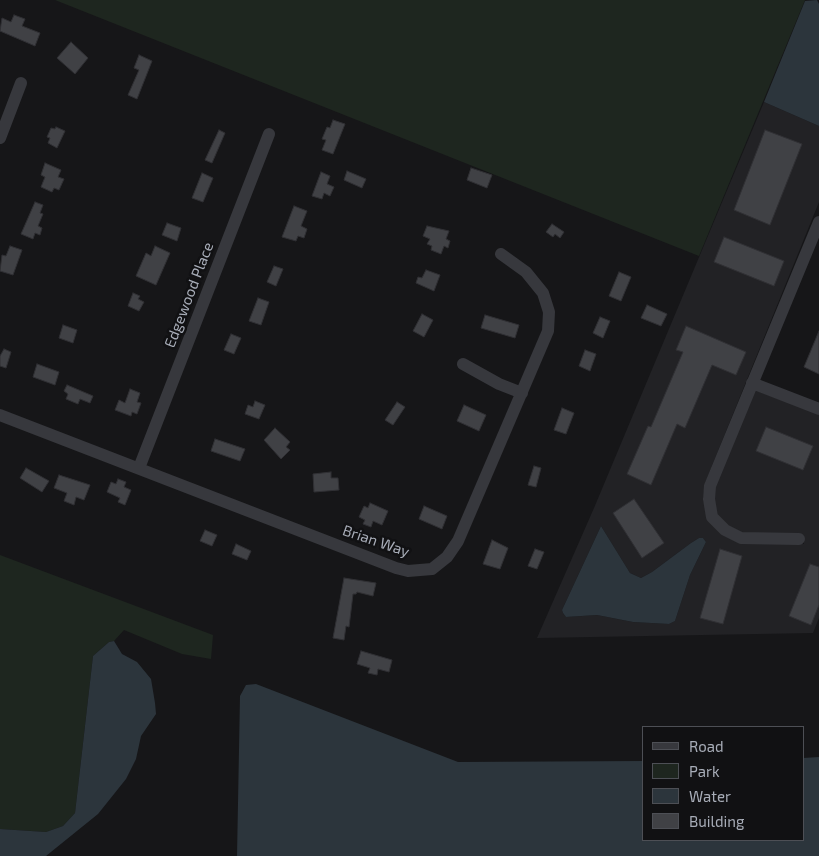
<!DOCTYPE html>
<style>
body{margin:0}
#map{position:relative;width:819px;height:856px;overflow:hidden;background:#161618;font-family:"Exo 2",sans-serif}
canvas{display:block}
.legend{position:absolute;left:642px;top:726px;width:162px;height:115px;box-sizing:border-box;background:#111113;border:1px solid #4d4f55;margin:0;padding:6px 9px;list-style:none;font-size:15px;color:#a8adb8}
.legend li{display:flex;align-items:center;gap:10px;height:25px}
.legend b{width:25px;border:1px solid #4d4f55}
</style>
<div id="map">
<canvas width="819" height="856"></canvas>
<ul class="legend">
<li><b style="height:6px;background:#37383d"></b>Road</li>
<li><b style="height:14px;background:#1e261f"></b>Park</li>
<li><b style="height:14px;background:#2c353c"></b>Water</li>
<li><b style="height:14px;background:#404145"></b>Building</li>
</ul>
</div>
<script>
const g = document.querySelector('canvas').getContext('2d');
g.lineJoin = 'round';
function fill(path, color) {
  g.fillStyle = color;
  g.fill(path, 'evenodd');
}
function toPath(rows) {
  const path = new Path2D();
  for (const r of rows) {
    path.moveTo(r[0], r[1]);
    for (let i = 2; i < r.length; i += 2) path.lineTo(r[i], r[i + 1]);
  }
  return path;
}
function trace(path, color, width, dash) {
  g.strokeStyle = color;
  g.lineWidth = width;
  g.lineCap = dash ? 'butt' : 'round';
  g.setLineDash(dash || []);
  g.stroke(path);
}
function drawText(font, color, halo, rows, align = 'center') {
  g.font = font + ' "Exo 2",sans-serif';
  g.lineWidth = 5;
  g.setLineDash([]);
  g.textBaseline = 'middle';
  g.strokeStyle = halo;
  g.fillStyle = color;
  for (const [text, x, y, turn = 0] of rows) {
    g.save();
    g.translate(x, y);
    g.rotate((+turn || 0) * Math.PI / 180);
    g.textAlign = isNaN(turn) ? turn : align;
    if (halo) g.strokeText(text, 0, 0);
    g.fillText(text, 0, 0);
    g.restore();
  }
}
fill(toPath([
 [764,102,819,126,819,202,705,483,703,499,709,520,721,533,739,542,804,544,804,535,742,533,728,527,717,515,714,499,715,487,755,390,819,414,819,618,813,633,537,638,594,508],
 [601,526,630,573,641,578,652,572,691,543,699,538,703,538,706,542,690,575,675,621,669,624,633,622,597,615,566,617,563,613,562,610]
]), '#222225');
fill(toPath([
 [55,0,805,0,699,256],
 [0,555,213,635,211,659,182,654,124,630,114,641,109,642,93,656,75,813,63,826,46,832,0,829]
]), '#1e261f');
fill(toPath([
 [817,0,819,4,819,126,764,102,805,1],
 [601,526,630,573,641,578,652,572,691,543,699,538,703,538,706,542,690,575,675,621,669,624,633,622,597,615,566,617,563,613,562,610],
 [114,641,122,654,137,662,151,679,155,703,156,714,141,736,136,759,126,779,98,814,46,856,0,856,0,829,46,832,63,826,75,813,93,656,109,642],
 [256,684,458,762,643,761,643,840,803,840,803,758,819,757,819,856,237,856,240,696,246,685]
]), '#2c353c');
const building = toPath([
 [14,15,25,19,22,26,40,33,35,46,0,31,2,18,11,22,14,15],
 [71,42,88,58,75,74,57,58,71,42],
 [139,55,152,61,137,99,128,95,139,70,134,68,139,55],
 [333,120,345,124,333,154,322,150,326,140,322,139,327,127,330,128,333,120],
 [56,127,65,131,57,148,48,143,50,138,47,137,51,128,55,129,56,127],
 [219,130,225,133,212,163,205,160,219,130],
 [765,130,802,144,770,225,734,210,765,130],
 [45,163,61,170,58,177,64,179,59,190,54,188,52,192,41,187,45,177,41,175,45,163],
 [471,168,492,175,487,188,467,180,471,168],
 [347,171,366,179,362,188,344,180,347,171],
 [321,172,330,176,327,184,334,187,330,196,324,193,322,199,312,196,321,172],
 [202,173,213,178,203,202,192,198,202,173],
 [35,202,43,205,40,213,43,214,38,226,42,228,40,235,35,233,33,239,21,234,35,202],
 [294,206,307,211,301,226,307,229,304,238,298,236,296,241,282,237,294,206],
 [167,223,181,228,177,241,162,235,167,223],
 [552,224,564,232,560,238,555,234,553,237,546,232,552,224],
 [427,226,449,231,446,239,450,241,448,248,444,246,441,254,431,250,432,246,427,244,430,239,423,236,427,226],
 [724,237,784,261,774,286,714,262,724,237],
 [10,246,22,250,13,275,0,271,2,255,6,256,10,246],
 [155,246,170,253,156,285,136,276,146,253,151,256,155,246],
 [274,266,283,269,276,286,267,282,274,266],
 [426,270,440,275,434,291,416,283,418,277,422,278,426,270],
 [619,272,631,277,621,301,609,296,619,272],
 [133,293,140,296,138,299,144,302,139,311,128,306,133,293],
 [258,298,269,302,261,325,249,321,258,298],
 [647,305,667,314,661,326,641,318,647,305],
 [422,314,433,320,424,337,413,331,422,314],
 [485,315,519,325,515,338,481,328,485,315],
 [600,317,610,321,603,338,593,333,600,317],
 [63,325,77,330,73,343,59,338,63,325],
 [686,326,746,352,736,375,712,365,685,428,677,424,651,485,627,474,648,426,651,427,683,352,676,350,686,326],
 [819,331,819,374,804,367,819,331],
 [231,334,241,338,234,354,224,350,231,334],
 [4,349,11,352,6,368,0,366,0,356,4,349],
 [585,350,596,354,590,371,579,366,585,350],
 [37,364,59,372,55,385,33,377,37,364],
 [67,385,93,396,90,403,80,399,78,404,66,399,68,394,64,391,67,385],
 [130,389,140,393,137,402,141,403,137,414,132,412,131,416,115,410,119,400,125,403,130,389],
 [255,401,265,405,259,419,245,414,248,405,253,407,255,401],
 [397,402,405,407,393,425,385,420,397,402],
 [464,405,486,415,479,431,457,421,464,405],
 [562,408,574,413,566,434,554,430,562,408],
 [766,427,813,446,803,470,756,451,766,427],
 [275,428,290,442,286,447,290,450,281,459,264,440,275,428],
 [215,439,245,449,240,461,211,451,215,439],
 [534,466,541,468,536,487,528,485,534,466],
 [26,468,49,481,42,492,20,478,26,468],
 [331,472,331,478,338,478,339,490,314,492,313,474,331,472],
 [59,475,90,485,84,500,76,497,74,505,64,501,67,493,54,488,59,475],
 [118,479,126,482,124,487,131,490,125,505,118,502,120,498,107,492,111,482,116,484,118,479],
 [634,499,664,543,642,558,613,513,634,499],
 [370,503,388,511,382,525,373,521,371,527,363,524,365,520,359,517,364,506,368,508,370,503],
 [424,506,447,516,442,529,419,519,424,506],
 [205,530,217,535,212,546,200,541,205,530],
 [492,540,508,548,500,569,483,564,492,540],
 [236,544,251,551,247,560,232,554,236,544],
 [535,549,544,552,537,569,528,566,535,549],
 [720,549,742,556,723,624,700,618,720,549],
 [810,564,819,567,819,605,811,625,789,616,810,564],
 [344,578,376,583,373,596,357,592,356,594,353,594,349,627,346,626,344,640,333,638,344,578],
 [361,651,392,660,389,672,378,669,377,675,368,673,370,668,357,664,361,651]
]);
fill(building, '#404145');
trace(building, '#303034', 1);
trace(toPath([
 [0,138,21,83],
 [463,364,499,384,522,393],
 [752,383,819,409],
 [0,415,396,568,408,571,432,569,447,557,458,541,548,331,549,312,543,293,526,272,501,254],
 [139,468,269,134],
 [799,539,741,538,725,530,712,517,709,499,710,486,819,222]
]), '#37383d', 12);
drawText('15px', '#a8adb8', '#111113', [
 ["Edgewood Place",189,295,-69],
 ["Brian Way",376,541,19]
]);
</script>
